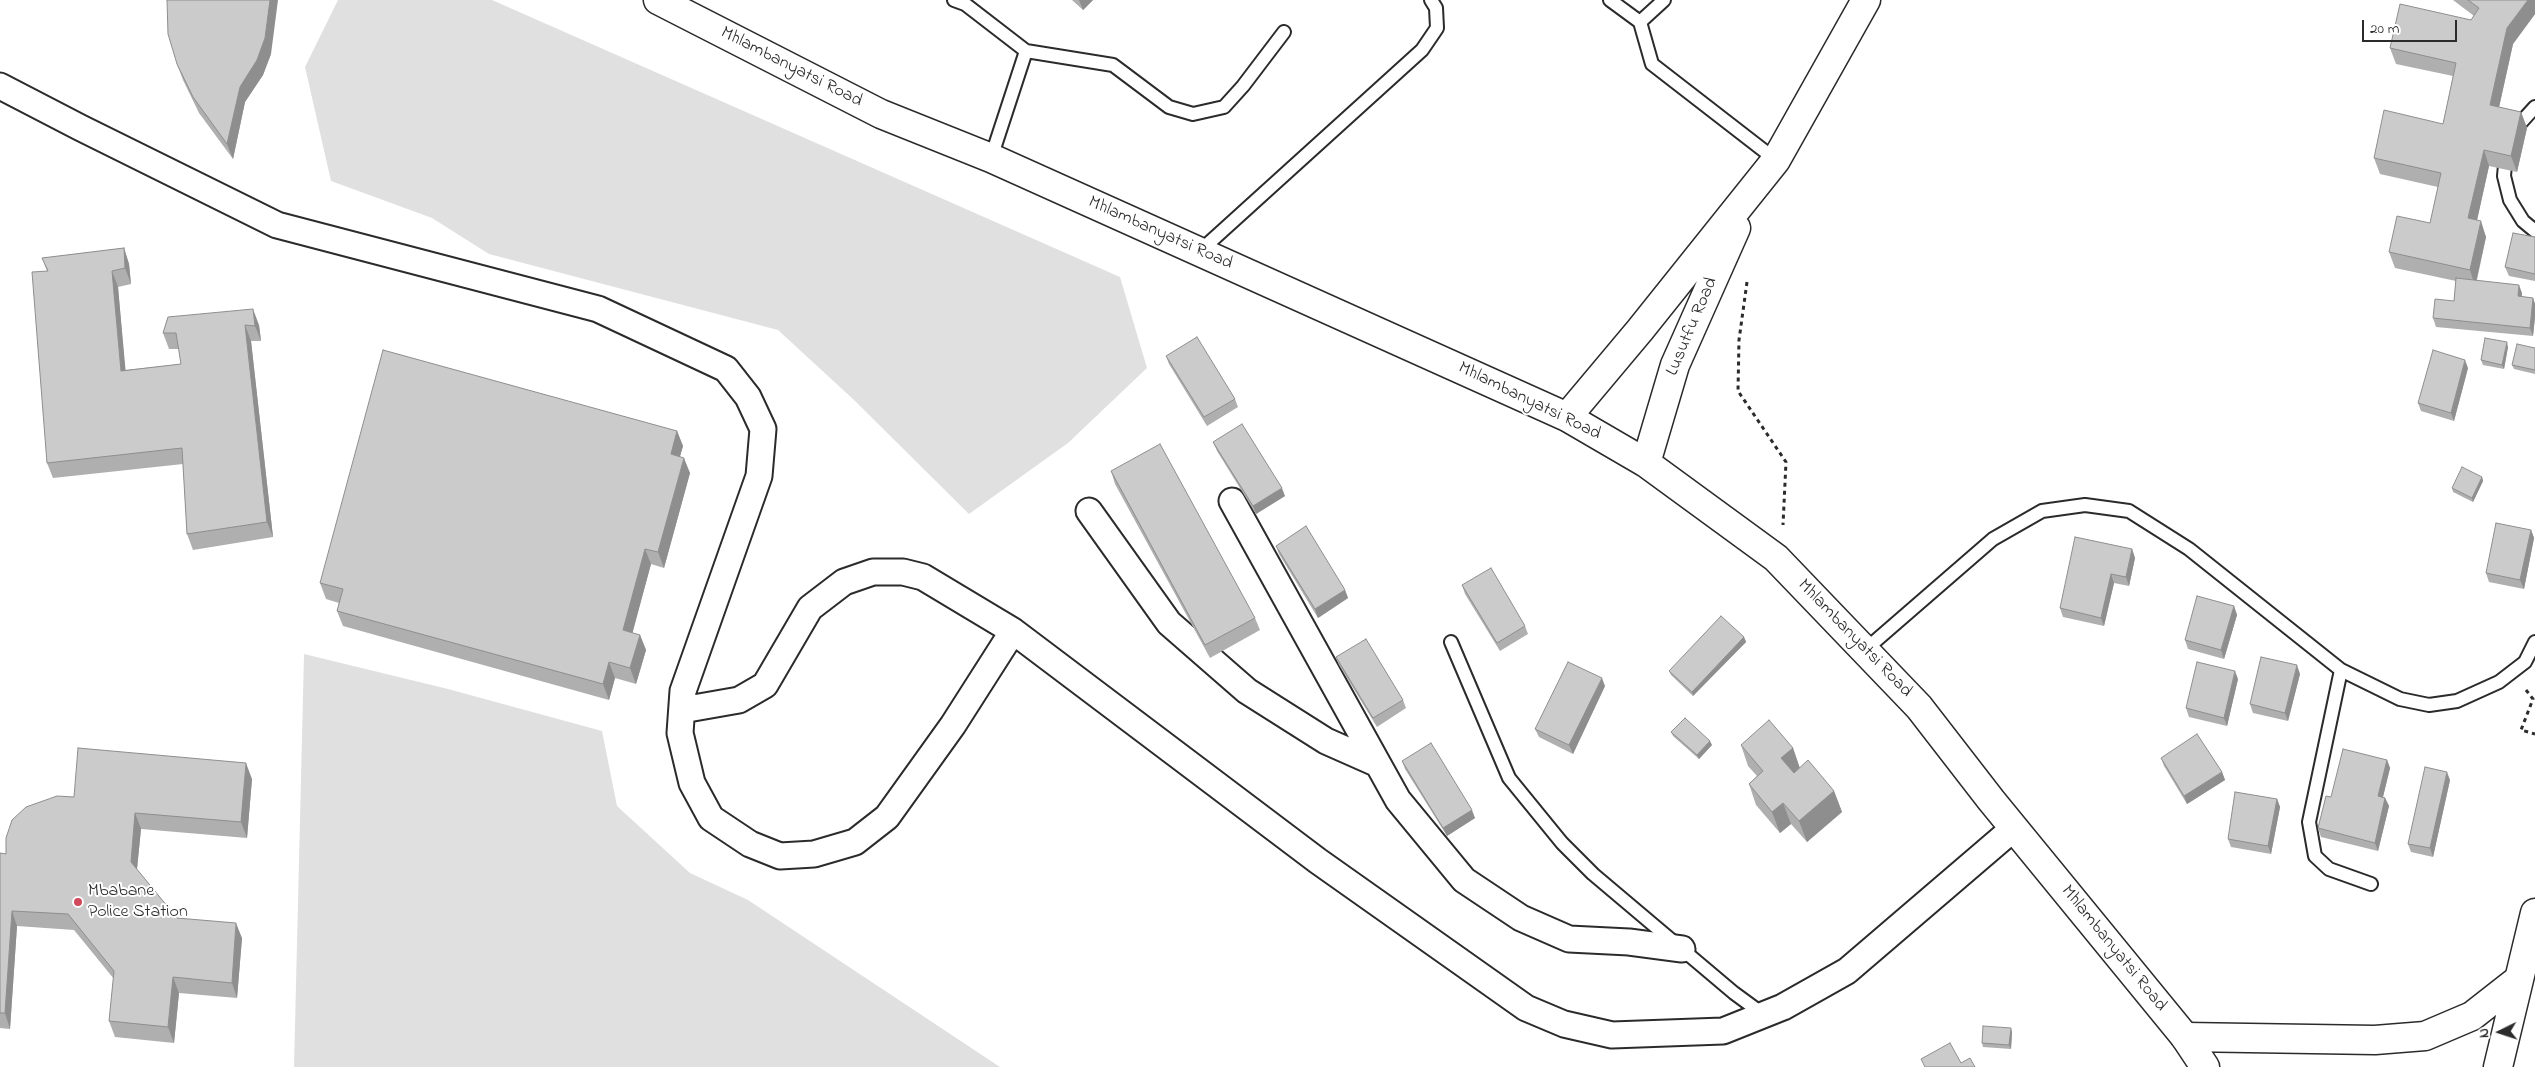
<!DOCTYPE html>
<style>
body{margin:0}
#map{position:relative;width:2535px;height:1067px;overflow:hidden;background:#fff;font-family:"Indie Flower",sans-serif}
canvas{display:block}
.north{position:absolute;left:2475px;top:1007px;width:50px;height:50px;-webkit-text-stroke:4px #fff;paint-order:stroke;rotate:266deg;font-size:14px;font-weight:700;line-height:20px;text-align:center;color:#2b2b2b}
.north::after{content:'';display:block;margin:auto;width:18px;height:22px;background:#2b2b2b;clip-path:polygon(50% 0,100% 100%,50% 72%,0 100%)}
.scale{position:absolute;left:2362px;top:20px;width:95px;height:22px;box-sizing:border-box;border:2px solid #2b2b2b;border-top:0;padding-left:6px;font-size:15px;line-height:18px;white-space:nowrap;color:#2b2b2b;-webkit-text-stroke:4px #fff;paint-order:stroke}
</style>
<div id="map">
<canvas width="2535" height="1067"></canvas>
<div class="north">N</div>
<div class="scale">20 m</div>
</div>
<script>
const g = document.querySelector('canvas').getContext('2d');
g.lineJoin = 'round';
function fill(path, color) {
  g.fillStyle = color;
  g.fill(path, 'evenodd');
}
function toPath(rows) {
  const path = new Path2D();
  for (const r of rows) {
    path.moveTo(r[0], r[1]);
    for (let i = 2; i < r.length; i += 2) path.lineTo(r[i], r[i + 1]);
  }
  return path;
}
function trace(path, color, width, dash) {
  g.strokeStyle = color;
  g.lineWidth = width;
  g.lineCap = dash ? 'butt' : 'round';
  g.setLineDash(dash || []);
  g.stroke(path);
}
function drawText(font, color, halo, rows, align = 'center') {
  g.font = font + ' "Indie Flower",sans-serif';
  g.lineWidth = 4;
  g.setLineDash([]);
  g.textBaseline = 'middle';
  g.strokeStyle = halo;
  g.fillStyle = color;
  for (const [text, x, y, turn = 0] of rows) {
    g.save();
    g.translate(x, y);
    g.rotate((+turn || 0) * Math.PI / 180);
    g.textAlign = isNaN(turn) ? turn : align;
    if (halo) g.strokeText(text, 0, 0);
    g.fillText(text, 0, 0);
    g.restore();
  }
}
fill(toPath([
 [338,0,492,0,1120,277,1147,368,1068,443,969,514,854,400,778,330,489,254,432,218,331,181,305,67],
 [304,654,448,689,602,731,617,806,690,873,748,900,1000,1067,294,1067]
]), '#e0e0e0');
const lane = toPath([
 [954,0,965,4,1026,51,1113,65,1169,107,1193,114,1224,107,1243,86,1284,32],
 [1610,0,1640,22,1652,64,1776,160],
 [1640,22,1664,0],
 [2514,130,2535,107],
 [2506,154,2504,176,2510,200,2523,221,2535,231],
 [991,158,1026,51],
 [1199,252,1422,50,1437,28,1436,8,1431,0],
 [1451,642,1509,778,1562,843,1593,874,1734,993,1764,1015],
 [1865,650,1993,539,2042,511,2085,505,2129,511,2189,549,2341,670,2400,699,2429,705,2457,701,2499,682,2525,662,2535,642],
 [2341,670,2309,822,2315,856,2329,869,2371,884]
]);
const street = toPath([
 [0,86,81,128,277,225,598,309,726,369,748,397,763,429,759,476,683,691,680,733,692,783,711,818,750,844,780,856,814,854,855,842,887,817,953,725,1013,631,1318,861,1526,1008,1564,1024,1612,1035,1723,1031,1783,1007,1847,971,2014,828],
 [1232,501,1398,800,1464,880,1521,918,1569,939,1629,942,1682,949],
 [1089,511,1169,623,1247,691,1326,741,1378,764],
 [682,710,739,700,765,685,810,608,844,582,873,572,903,572,923,577,1013,631]
]);
const secondary = toPath([
 [658,0,881,114,991,158,1567,417,1646,463,1776,558,1919,707,1991,800,2185,1037,2205,1067],
 [1567,417,1640,330,1776,160,1866,0],
 [1646,463,1675,365,1736,228]
]);
const highway = toPath([
 [2185,1037,2375,1040,2425,1036,2472,1016,2518,980],
 [2498,1067,2535,913]
]);
trace(lane, '#2b2b2b', 16);
trace(street, '#2b2b2b', 29);
trace(secondary, '#2b2b2b', 31);
trace(highway, '#2b2b2b', 31);
trace(toPath([
 [1747,282,1739,340,1738,391,1786,462,1783,525],
 [2526,690,2533,699,2521,730,2535,734]
]), '#2b2b2b', 3, [4, 4]);
trace(lane, '#fff', 12);
trace(street, '#fff', 25);
trace(secondary, '#fff', 28);
trace(highway, '#fff', 28);
fill(toPath([
 [1072,0,1093,0,1083,10],
 [2453,0,2535,0,2535,14,2513,44,2499,107,2521,112,2527,128,2517,172,2489,166,2477,220,2486,237,2477,280,2522,293,2522,297,2533,298,2535,304,2535,317,2533,336,2436,327,2433,318,2454,301,2456,281,2395,268,2389,252,2430,223,2438,187,2380,174,2374,158,2443,124,2453,76,2396,64,2390,48,2471,20,2474,16],
 [271,54,263,75,245,102,233,159,199,113,183,80,177,64],
 [2535,237,2535,281,2509,276,2505,267],
 [124,248,129,264,131,284,118,287,125,370,181,364,179,349,169,349,163,333,168,317,259,325,261,341,251,341,273,537,193,550,187,534,183,464,53,478,47,463,47,271,42,258],
 [2508,347,2504,369,2483,365,2481,360],
 [2535,348,2535,374,2514,369,2512,365],
 [1166,356,1235,399,1238,407,1207,426,1169,364],
 [2468,368,2454,421,2421,411,2418,403],
 [677,431,683,446,680,456,690,473,664,568,651,564,632,633,640,635,646,650,636,684,615,678,609,700,343,626,337,611,339,603,326,599,320,583],
 [1213,442,1285,496,1256,514,1217,451],
 [1111,471,1255,618,1260,630,1210,658,1115,484],
 [2482,477,2483,481,2473,502,2453,492,2452,488],
 [2531,530,2534,538,2524,589,2489,582,2486,573],
 [1276,546,1345,590,1348,598,1318,618,1279,554],
 [2132,549,2135,558,2129,586,2114,583,2104,626,2063,617,2060,608],
 [1462,585,1525,626,1528,634,1500,651,1465,594],
 [2234,606,2237,615,2224,659,2188,649,2185,640],
 [1744,637,1746,642,1693,696,1671,675,1669,671],
 [1336,657,1403,700,1406,708,1377,727,1339,665],
 [2300,674,2288,721,2253,713,2250,704],
 [2238,679,2227,726,2189,717,2186,708],
 [1605,686,1573,754,1539,737,1535,729],
 [1671,732,1712,745,1699,759,1673,736],
 [1741,745,1793,748,1800,768,1834,791,1842,812,1807,842,1791,824,1780,833,1756,805,1749,784,1757,776,1748,766],
 [2161,758,2222,772,2225,780,2187,804,2164,766],
 [2387,760,2390,768,2383,797,2385,798,2389,806,2378,851,2321,837,2318,828,2331,797],
 [1402,761,1475,818,1447,836,1405,769],
 [252,779,247,838,141,829,137,870,177,918,242,938,237,998,179,993,174,1043,115,1037,109,1021,114,979,74,930,17,926,10,1029,0,1028,0,853,6,854,74,797],
 [2450,780,2433,857,2411,852,2408,844],
 [2277,799,2280,807,2271,854,2231,847,2228,839],
 [2012,1032,2011,1049,1983,1047,1982,1043]
]), '#afafaf');
fill(toPath([
 [270,0,278,0,271,54,263,75,245,102,233,159,227,144,240,87],
 [1079,0,1093,0,1083,10],
 [2528,0,2535,0,2535,14,2513,44,2496,121,2490,105,2507,28],
 [2521,112,2527,128,2517,172,2511,156],
 [2484,150,2489,166,2474,234,2468,218],
 [2481,221,2486,237,2475,286,2470,270],
 [124,248,129,264,131,284,125,268],
 [112,271,118,287,127,386,121,371],
 [2519,285,2522,293,2521,305,2518,296],
 [2533,298,2535,304,2535,317,2533,336,2530,328],
 [253,309,259,325,261,341,255,326],
 [245,325,251,341,273,537,267,522],
 [2507,342,2508,347,2504,369,2502,365],
 [2465,360,2468,368,2454,421,2451,413],
 [677,431,683,446,676,470,671,454],
 [684,458,690,473,664,568,658,552],
 [2482,477,2483,481,2473,502,2472,498],
 [1282,488,1285,496,1256,514,1253,506],
 [2531,530,2534,538,2524,589,2520,580],
 [645,549,651,564,629,646,623,630],
 [2132,549,2135,558,2129,586,2126,577],
 [2111,574,2114,583,2104,626,2101,618],
 [1345,590,1348,598,1318,618,1315,609],
 [2234,606,2237,615,2224,659,2221,650],
 [640,635,646,650,636,684,630,668],
 [1744,637,1746,642,1693,696,1692,692],
 [609,662,615,678,609,700,603,684],
 [2297,665,2300,674,2288,721,2285,713],
 [2235,671,2238,679,2227,726,2224,718],
 [1602,678,1605,686,1573,754,1569,745],
 [1710,741,1712,745,1699,759,1697,755],
 [1793,748,1800,769,1789,779,1781,758],
 [2387,760,2390,768,2381,805,2378,796],
 [246,763,252,779,247,838,241,822],
 [2222,772,2225,780,2187,804,2184,796],
 [2447,772,2450,780,2433,857,2430,848],
 [1834,791,1842,812,1807,842,1799,821],
 [2385,798,2389,806,2378,851,2375,843],
 [2277,799,2280,807,2271,854,2268,846],
 [1783,803,1791,824,1780,833,1772,812],
 [1472,810,1475,818,1447,836,1443,828],
 [135,813,141,829,136,878,131,862],
 [12,911,17,926,10,1029,5,1013],
 [236,923,242,938,237,998,232,983],
 [173,977,179,993,174,1043,168,1027],
 [2011,1028,2012,1032,2011,1049,2009,1045]
]), '#8e8e8e');
const building = toPath([
 [167,0,270,0,265,38,257,60,240,87,227,144,193,97,177,64,168,34,167,0],
 [2468,0,2528,0,2507,28,2490,105,2521,112,2511,156,2484,150,2468,218,2481,221,2470,270,2389,252,2397,216,2430,223,2441,173,2374,158,2384,110,2443,124,2456,63,2390,48,2400,4,2471,20,2479,8,2468,0],
 [2513,233,2535,237,2535,274,2505,267,2513,233],
 [124,248,125,268,112,271,121,371,181,364,176,333,163,333,168,317,253,309,255,326,245,325,267,522,187,534,182,448,47,463,32,272,48,271,42,258,124,248],
 [2456,278,2519,285,2518,296,2533,298,2530,328,2433,318,2435,299,2454,301,2456,278],
 [1197,337,1235,399,1204,417,1166,356,1197,337],
 [2485,338,2507,342,2502,365,2481,360,2485,338],
 [2517,344,2535,348,2535,370,2512,365,2517,344],
 [383,350,677,431,671,454,684,458,658,552,645,549,623,630,640,635,630,668,609,662,603,684,337,611,343,589,320,583,383,350],
 [2433,350,2465,360,2451,413,2418,403,2433,350],
 [1242,424,1282,488,1253,506,1213,442,1242,424],
 [1160,444,1255,618,1205,645,1111,471,1160,444],
 [2462,467,2482,477,2472,498,2452,488,2462,467],
 [2496,523,2531,530,2520,580,2486,573,2496,523],
 [1306,526,1345,590,1315,609,1276,546,1306,526],
 [2075,537,2132,549,2126,577,2111,574,2101,618,2060,608,2075,537],
 [1491,568,1525,626,1497,643,1462,585,1491,568],
 [2197,596,2234,606,2221,650,2185,640,2197,596],
 [1721,616,1744,637,1692,692,1669,671,1721,616],
 [1366,639,1403,700,1373,718,1336,657,1366,639],
 [2261,657,2297,665,2285,713,2250,704,2261,657],
 [1568,662,1602,678,1569,745,1535,729,1568,662],
 [2197,662,2235,671,2224,718,2186,708,2197,662],
 [1685,718,1710,741,1697,755,1671,732,1685,718],
 [1769,720,1793,748,1781,758,1794,773,1808,760,1834,791,1799,821,1783,803,1772,812,1749,784,1763,771,1741,745,1769,720],
 [2197,734,2222,772,2184,796,2161,758,2197,734],
 [1431,743,1472,810,1443,828,1402,761,1431,743],
 [78,748,246,763,241,822,135,813,131,862,177,918,236,923,232,983,173,977,168,1027,109,1021,114,971,68,914,12,911,5,1013,0,1013,0,853,6,854,6,838,12,820,26,807,57,796,74,797,78,748],
 [2343,749,2387,760,2378,796,2385,798,2375,843,2318,828,2326,796,2331,797,2343,749],
 [2425,767,2447,772,2430,848,2408,844,2425,767],
 [2235,792,2277,799,2268,846,2228,839,2235,792],
 [1983,1026,2011,1028,2009,1045,1982,1043,1983,1026],
 [1950,1043,1961,1063,1970,1058,1975,1067,1925,1067,1921,1059,1950,1043]
]);
fill(building, '#cbcbcb');
trace(building, '#8e8e8e', 1);
for (const [x, y, r, color] of [
 [78,902,5,"#d1495b"]
]) {
  const dot = new Path2D();
  dot.arc(x, y, r, 0, 2 * Math.PI);
  g.fillStyle = color;
  g.fill(dot);
  trace(dot, '#fff', 2);
}
drawText('18px', '#2b2b2b', '#fff', [
 ["Mhlambanyatsi Road",791,68,27],
 ["Mhlambanyatsi Road",1160,234,24],
 ["Lusutfu Road",1693,327,-67],
 ["Mhlambanyatsi Road",1529,402,26],
 ["Mhlambanyatsi Road",1854,639,46],
 ["Mhlambanyatsi Road",2113,949,51]
]);
drawText('18px', '#2b2b2b', '#fff', [
 ["Mbabane",88,892],
 ["Police Station",88,913]
], 'left');
</script>
